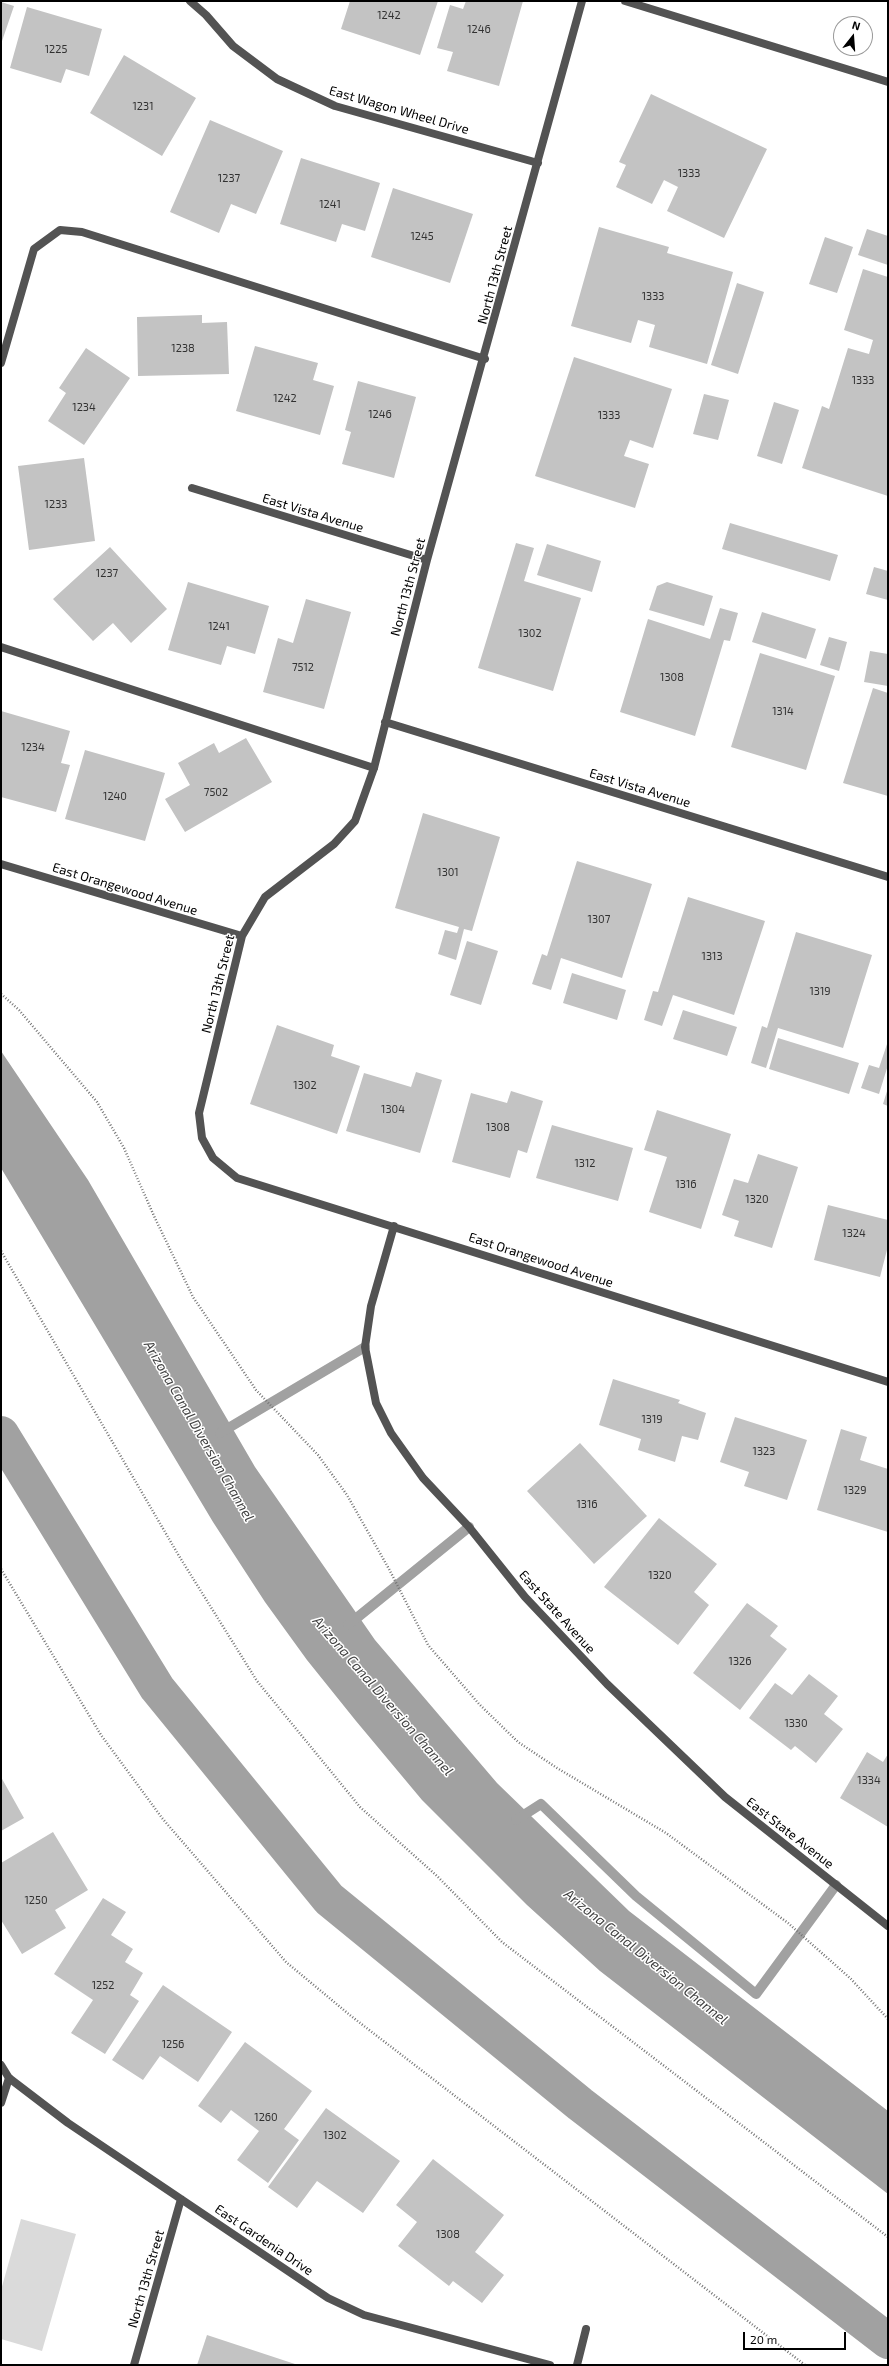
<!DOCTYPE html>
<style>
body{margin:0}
#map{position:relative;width:889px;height:2366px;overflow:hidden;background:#fff;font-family:"Exo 2",sans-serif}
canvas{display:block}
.frame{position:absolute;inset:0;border:2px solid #000;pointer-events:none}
.north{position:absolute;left:833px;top:16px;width:40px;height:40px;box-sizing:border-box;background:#fff;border:1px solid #999;border-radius:50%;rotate:17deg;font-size:11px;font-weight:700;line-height:16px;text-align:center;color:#000}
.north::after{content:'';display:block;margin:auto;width:14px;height:18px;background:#000;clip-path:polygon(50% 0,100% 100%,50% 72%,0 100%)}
.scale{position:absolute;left:743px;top:2332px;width:103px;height:18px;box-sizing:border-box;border:2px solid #000;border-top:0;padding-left:5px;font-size:12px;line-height:14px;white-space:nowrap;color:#000;-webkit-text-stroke:3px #fff;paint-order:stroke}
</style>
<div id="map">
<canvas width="889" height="2366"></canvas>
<div class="frame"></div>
<div class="north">N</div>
<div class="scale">20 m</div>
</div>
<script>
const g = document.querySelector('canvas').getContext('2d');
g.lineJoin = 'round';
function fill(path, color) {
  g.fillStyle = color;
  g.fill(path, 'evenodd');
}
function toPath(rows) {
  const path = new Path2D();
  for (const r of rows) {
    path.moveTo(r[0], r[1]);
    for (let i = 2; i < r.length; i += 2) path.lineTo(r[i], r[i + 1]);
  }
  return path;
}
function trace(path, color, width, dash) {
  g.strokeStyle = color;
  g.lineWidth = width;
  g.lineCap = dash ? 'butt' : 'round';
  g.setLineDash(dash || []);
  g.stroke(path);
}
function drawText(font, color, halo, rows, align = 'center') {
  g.font = font + ' "Exo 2",sans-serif';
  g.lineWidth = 3;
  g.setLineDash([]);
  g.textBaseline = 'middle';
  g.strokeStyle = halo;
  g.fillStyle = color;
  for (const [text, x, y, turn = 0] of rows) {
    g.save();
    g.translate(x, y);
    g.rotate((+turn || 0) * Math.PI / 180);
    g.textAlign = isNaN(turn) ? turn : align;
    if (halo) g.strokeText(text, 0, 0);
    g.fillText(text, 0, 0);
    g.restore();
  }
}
fill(toPath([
 [21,2219,76,2234,42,2351,1,2339,1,2290]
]), '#dadada');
fill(toPath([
 [1,1051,88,1180,255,1467,375,1640,497,1783,629,1911,888,2111,888,2194,600,1971,527,1905,422,1800,356,1721,307,1660,265,1602,213,1522,1,1168]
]), '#a1a1a1');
trace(toPath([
 [220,1433,365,1347],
 [348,1625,469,1527],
 [516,1820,541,1804,636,1896,756,1994,836,1885]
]), '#a1a1a1', 10);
trace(toPath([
 [1,1434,157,1688,329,1899,580,2104,888,2341]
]), '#a1a1a1', 36);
fill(toPath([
 [350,1,438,1,420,55,341,29],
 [466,1,523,1,499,86,447,71,453,52,437,48,450,5,463,9],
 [1,2,14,6,1,44],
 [27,7,102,29,89,76,66,69,61,83,10,68],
 [124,55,196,98,162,156,90,113],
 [651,94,767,149,724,238,667,211,678,187,664,180,652,204,616,187,626,165,619,162],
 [210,120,283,151,256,214,231,204,219,233,170,212],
 [301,158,380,183,365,231,342,224,336,242,280,224],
 [393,188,473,214,450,283,371,257],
 [599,227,669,247,667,253,733,272,707,364,649,347,655,325,638,320,631,343,571,326],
 [867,229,888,236,888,265,858,255],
 [825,237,853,247,837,293,809,284],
 [863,269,888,277,888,496,802,468,822,406,829,409,848,348,869,354,873,340,844,330],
 [737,283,764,292,738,374,711,365],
 [202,315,202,323,227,322,229,374,138,376,137,317],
 [255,346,318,363,313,380,334,386,320,435,236,411],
 [86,348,130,378,84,445,48,421,66,393,59,388],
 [574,357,672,389,653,448,630,440,624,456,649,464,635,508,535,476],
 [358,381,416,397,394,478,342,464,351,432,345,430],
 [704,394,729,400,718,440,693,434],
 [774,402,799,410,782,464,757,456],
 [84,458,95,541,29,550,18,466],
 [730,523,838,555,830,581,722,549],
 [516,543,534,548,524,581,581,598,553,691,478,668],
 [547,544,601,561,592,592,537,575],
 [110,547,167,609,131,643,113,623,93,641,53,599],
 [874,567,888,571,888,600,866,594],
 [188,582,269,606,255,654,227,646,221,665,168,650],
 [667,582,713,596,704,626,649,610,657,586],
 [306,599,351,612,324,709,263,692,278,638,293,643],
 [720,608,738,613,730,641,724,640,695,736,620,712,648,619,710,639],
 [762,612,816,629,806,659,752,642],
 [829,637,847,642,839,671,820,665],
 [870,651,888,654,888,686,864,682],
 [760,653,835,676,806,770,731,747],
 [873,688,888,693,888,796,843,783],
 [1,711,70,731,61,763,70,765,56,812,1,797],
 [246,738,272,782,185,832,165,799,190,785,178,763,214,743,219,753],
 [85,750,165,773,145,841,65,819],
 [423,813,500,837,472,931,464,929,456,960,438,954,445,930,457,933,459,927,395,908],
 [577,861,652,884,622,978,561,958,551,990,532,984,542,954,547,956],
 [688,897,765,921,734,1015,673,995,662,1026,644,1020,653,991,658,992],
 [796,932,872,955,843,1048,778,1028,766,1068,751,1063,762,1026,767,1028],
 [467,941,498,951,481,1005,450,995],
 [572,973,626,990,617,1020,563,1003],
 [683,1010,737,1027,727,1056,673,1039],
 [277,1025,334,1045,331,1056,360,1066,337,1134,250,1104],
 [778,1038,859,1063,849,1094,769,1069],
 [888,1041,888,1065,879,1094,861,1088,869,1065,879,1068],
 [416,1072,442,1080,420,1153,346,1131,364,1073,411,1087],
 [888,1088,888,1106,883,1104],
 [511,1091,543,1101,527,1153,518,1150,510,1178,452,1162,471,1093,507,1103],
 [657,1110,731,1134,701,1229,649,1212,667,1157,644,1150],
 [552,1125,633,1148,618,1201,536,1178],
 [758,1154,798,1167,772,1248,734,1236,739,1221,722,1215,734,1179,748,1183],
 [828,1205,888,1220,888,1246,880,1277,814,1260],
 [613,1379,680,1400,678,1403,706,1413,698,1440,682,1436,675,1462,638,1450,641,1439,599,1425],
 [735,1417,807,1440,787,1500,744,1486,749,1472,720,1462],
 [841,1429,867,1437,860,1460,888,1469,888,1532,817,1510],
 [580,1443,647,1516,594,1564,527,1491],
 [659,1518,717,1564,694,1592,709,1605,678,1645,604,1587],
 [747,1603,778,1626,770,1636,787,1649,740,1710,693,1673],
 [809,1674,838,1696,824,1714,843,1729,816,1763,795,1746,791,1750,749,1718,775,1683,792,1695],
 [867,1752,883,1762,888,1754,888,1827,840,1798],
 [1,1777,24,1818,1,1831],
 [53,1832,88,1890,55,1910,66,1928,22,1954,1,1920,1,1863],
 [103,1898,126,1912,111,1935,133,1949,125,1962,143,1973,130,1995,139,2001,105,2054,71,2033,93,2000,54,1974],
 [163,1985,232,2032,198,2082,160,2056,143,2080,112,2060],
 [245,2042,312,2091,284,2129,299,2140,268,2183,237,2160,259,2131,231,2110,221,2123,198,2106],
 [326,2108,400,2161,363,2213,317,2181,297,2208,268,2187],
 [433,2159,504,2215,475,2252,504,2275,482,2303,453,2281,449,2286,398,2246,417,2222,396,2205],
 [207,2335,298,2365,197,2365]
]), '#c3c3c3');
trace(toPath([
 [1,994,19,1010,97,1102,124,1148,154,1216,193,1297,256,1390,318,1455,347,1495,389,1569,428,1645,479,1704,518,1742,557,1768,666,1833,788,1923,851,1979,888,2019],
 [1,1251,179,1556,257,1681,360,1807,437,1876,502,1942,888,2237],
 [1,1569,101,1735,162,1818,286,1962,351,2016,805,2365]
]), '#757575', 2.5, [1, 2]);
trace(toPath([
 [1,363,34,249,60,230,82,232,485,359],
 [1,647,374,768],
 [1,2103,9,2078]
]), '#535353', 8);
trace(toPath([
 [190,1,206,15,233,46,277,79,335,106,538,163],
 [582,1,427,560,374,768,355,821,334,844,265,897,242,936,199,1113,202,1138,213,1158,237,1178,888,1382],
 [625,1,888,82],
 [192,488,427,560],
 [385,722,888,877],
 [1,864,242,936],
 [394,1226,371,1306,365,1347,376,1403,391,1433,423,1478,469,1527,525,1597,607,1684,725,1797,888,1926],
 [1,2065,9,2078,68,2123,328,2298,364,2315,550,2365],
 [134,2365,181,2199],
 [577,2365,586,2329]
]), '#535353', 8);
drawText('11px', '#313131', null, [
 ["1242",389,15],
 ["1246",479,29],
 ["1225",56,49],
 ["1231",143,106],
 ["1333",689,173],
 ["1237",229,178],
 ["1241",330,204],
 ["1245",422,236],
 ["1333",653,296],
 ["1238",183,348],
 ["1333",863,380],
 ["1242",285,398],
 ["1234",84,407],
 ["1246",380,414],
 ["1333",609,415],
 ["1233",56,504],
 ["1237",107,573],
 ["1241",219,626],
 ["1302",530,633],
 ["7512",303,667],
 ["1308",672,677],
 ["1314",783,711],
 ["1234",33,747],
 ["7502",216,792],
 ["1240",115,796],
 ["1301",448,872],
 ["1307",599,919],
 ["1313",712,956],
 ["1319",820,991],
 ["1302",305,1085],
 ["1304",393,1109],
 ["1308",498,1127],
 ["1312",585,1163],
 ["1316",686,1184],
 ["1320",757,1199],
 ["1324",854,1233],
 ["1319",652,1419],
 ["1323",764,1451],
 ["1329",855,1490],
 ["1316",587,1504],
 ["1320",660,1575],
 ["1326",740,1661],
 ["1330",796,1723],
 ["1334",869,1780],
 ["1250",36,1900],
 ["1252",103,1985],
 ["1256",173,2044],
 ["1260",266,2117],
 ["1302",335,2135],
 ["1308",448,2234]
]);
drawText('13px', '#000', '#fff', [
 ["East Wagon Wheel Drive",399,110,16],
 ["North 13th Street",495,275,-75],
 ["East Vista Avenue",313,513,17],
 ["North 13th Street",408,587,-75],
 ["East Vista Avenue",640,788,17],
 ["East Orangewood Avenue",125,889,17],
 ["North 13th Street",218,984,-76],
 ["East Orangewood Avenue",541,1260,18],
 ["East State Avenue",557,1612,48],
 ["East State Avenue",790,1833,38],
 ["East Gardenia Drive",264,2240,34],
 ["North 13th Street",146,2279,-74]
]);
drawText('italic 14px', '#424242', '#fff', [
 ["Arizona Canal Diversion Channel",199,1431,60],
 ["Arizona Canal Diversion Channel",383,1696,49],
 ["Arizona Canal Diversion Channel",646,1957,39]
]);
</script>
